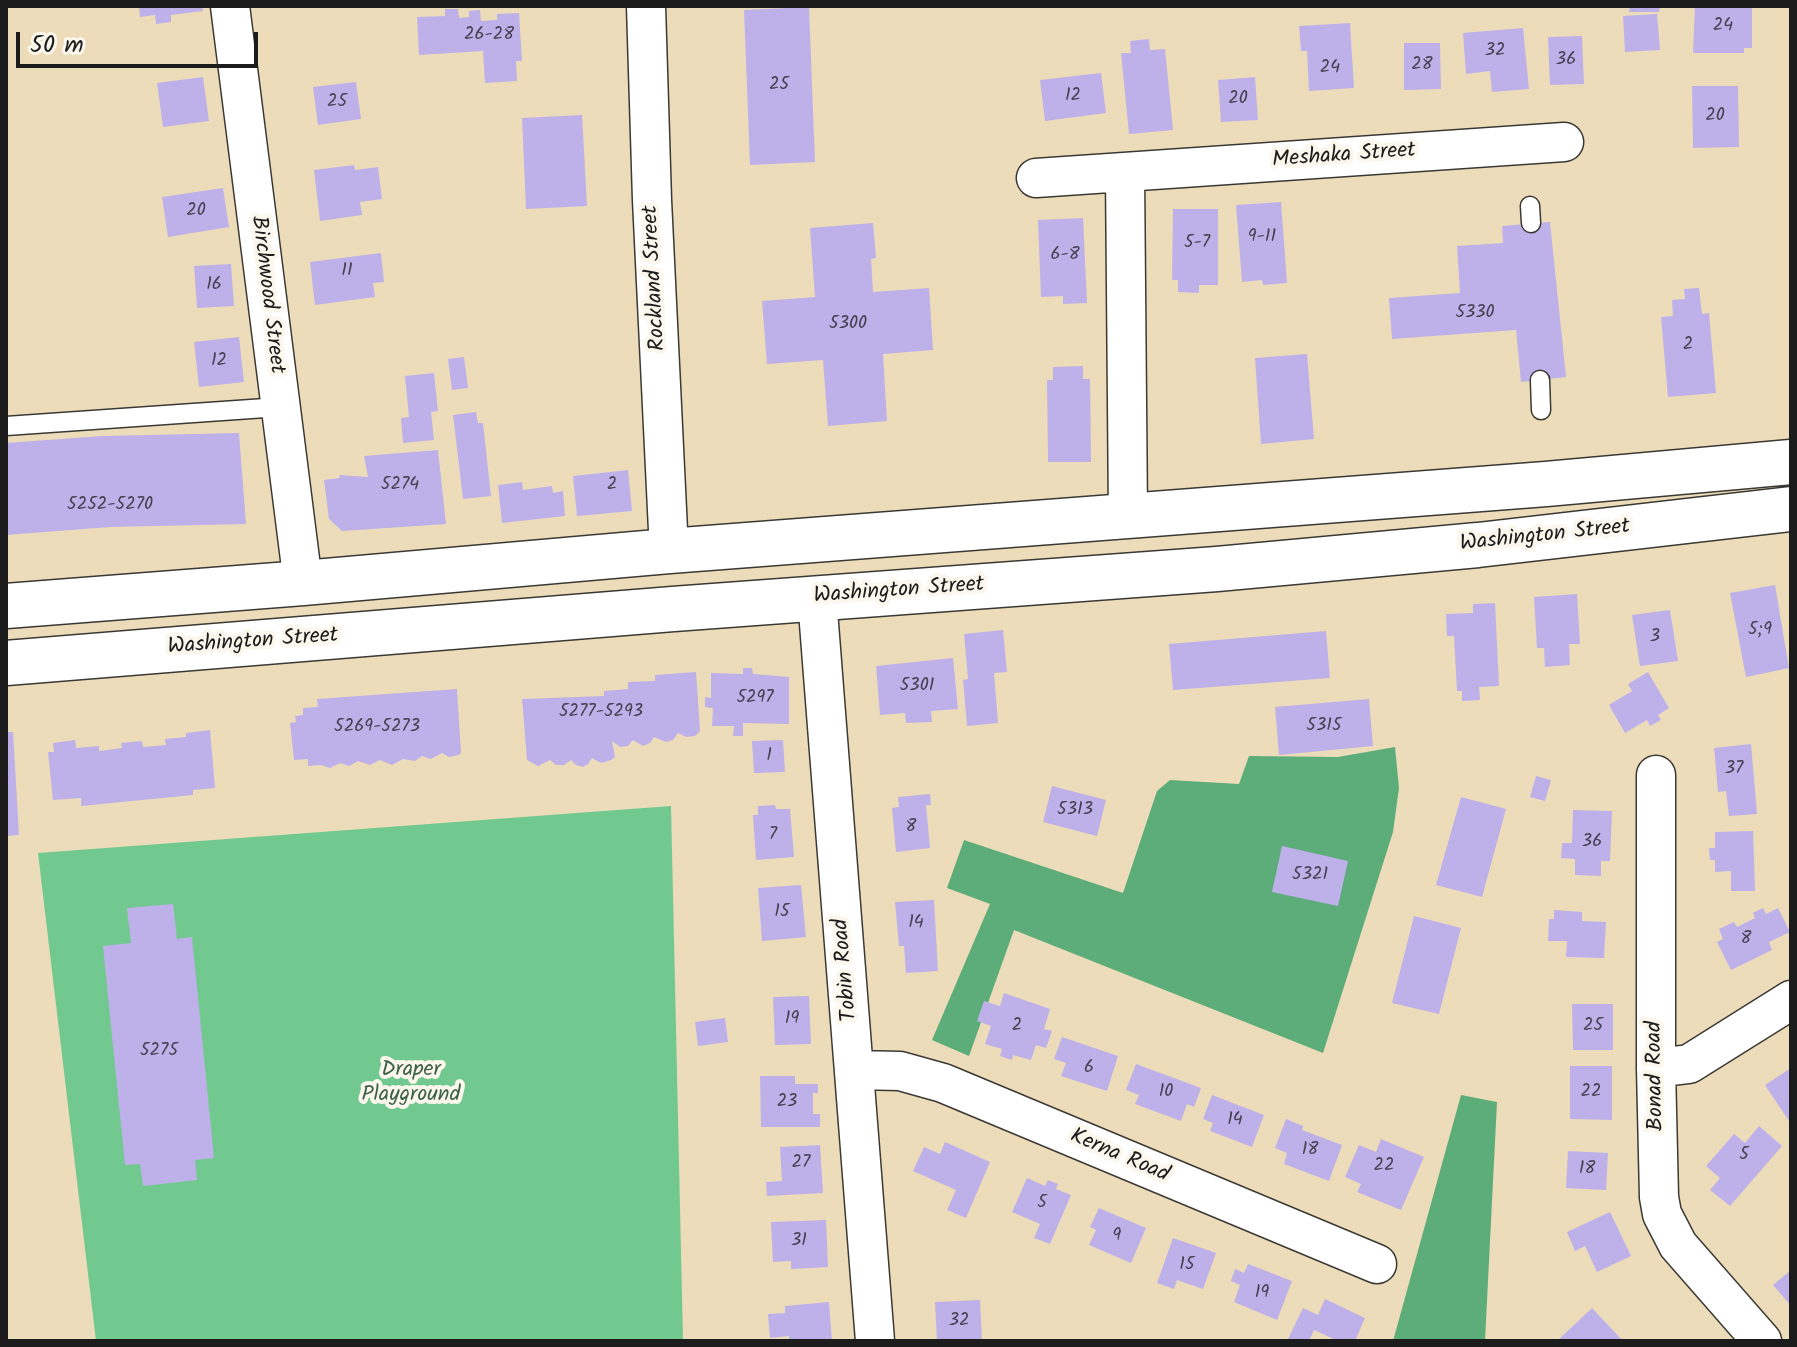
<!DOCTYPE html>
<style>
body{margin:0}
#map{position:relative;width:1797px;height:1347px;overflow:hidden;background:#eddcba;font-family:Kalam,sans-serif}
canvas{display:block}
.frame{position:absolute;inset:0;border:8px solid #1c1c1c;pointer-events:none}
.scale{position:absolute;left:16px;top:32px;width:242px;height:36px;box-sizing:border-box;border:4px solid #1c1c1c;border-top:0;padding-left:10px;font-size:24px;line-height:28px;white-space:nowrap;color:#1c1c1c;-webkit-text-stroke:6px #fbf7ec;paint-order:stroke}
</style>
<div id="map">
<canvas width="1797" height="1347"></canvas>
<div class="frame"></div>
<div class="scale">50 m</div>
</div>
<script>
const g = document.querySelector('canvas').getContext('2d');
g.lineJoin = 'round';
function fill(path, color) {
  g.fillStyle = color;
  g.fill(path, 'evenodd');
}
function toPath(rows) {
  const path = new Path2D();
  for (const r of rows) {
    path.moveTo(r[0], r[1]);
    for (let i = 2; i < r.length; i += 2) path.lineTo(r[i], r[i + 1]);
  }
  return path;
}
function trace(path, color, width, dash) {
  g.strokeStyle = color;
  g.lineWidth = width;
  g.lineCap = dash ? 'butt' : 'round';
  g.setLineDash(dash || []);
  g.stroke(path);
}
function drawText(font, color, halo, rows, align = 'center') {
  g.font = font + ' Kalam,sans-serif';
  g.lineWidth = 8;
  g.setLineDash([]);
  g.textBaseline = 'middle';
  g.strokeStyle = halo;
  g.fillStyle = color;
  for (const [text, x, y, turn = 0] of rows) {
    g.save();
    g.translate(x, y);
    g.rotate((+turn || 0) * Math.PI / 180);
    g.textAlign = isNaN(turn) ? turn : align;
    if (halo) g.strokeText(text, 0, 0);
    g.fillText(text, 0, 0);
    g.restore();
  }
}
fill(toPath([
 [671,806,683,1341,96,1341,38,853]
]), '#72c98f');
fill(toPath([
 [1395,747,1399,788,1393,832,1323,1053,1014,930,969,1056,932,1040,990,904,947,888,964,840,1123,893,1157,791,1170,780,1239,784,1249,756,1338,757],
 [1461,1095,1497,1102,1485,1341,1393,1341]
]), '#5dad7a');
fill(toPath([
 [139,6,202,6,203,11,171,15,171,22,156,24,155,15,140,17],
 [1630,6,1660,6,1659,12,1629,12],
 [1695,6,1752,7,1752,48,1744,48,1744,53,1693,53],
 [809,7,815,162,750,165,744,10],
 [445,9,458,9,459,18,469,17,469,11,480,10,481,21,497,20,497,14,519,13,522,61,516,61,517,81,485,83,483,51,419,55,417,17,445,16],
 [1657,14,1660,50,1625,52,1623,16],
 [1350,23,1354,88,1309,91,1307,51,1301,51,1299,26],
 [1523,28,1529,89,1492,92,1490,71,1466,74,1463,33],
 [1582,36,1584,84,1550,85,1548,37],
 [1149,39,1150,50,1165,49,1173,130,1129,134,1121,53,1131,53,1130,41],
 [1404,43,1440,43,1441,89,1404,90],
 [1101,73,1106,113,1045,121,1040,80],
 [203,77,209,121,163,127,157,83],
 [1255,77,1258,120,1221,122,1218,80],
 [356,82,361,119,318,125,313,87],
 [1692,86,1738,86,1739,147,1693,148],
 [582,115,587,206,526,209,522,118],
 [354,165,355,170,378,167,382,199,360,202,362,215,320,221,314,170],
 [223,188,229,227,168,237,162,197],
 [1281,202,1287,283,1263,285,1262,280,1242,282,1236,205],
 [1173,209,1218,209,1218,285,1199,285,1199,293,1178,292,1178,280,1172,280],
 [1083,218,1087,303,1063,304,1063,296,1041,297,1038,220],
 [1550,222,1566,377,1521,382,1516,330,1392,339,1389,298,1460,293,1457,246,1503,243,1502,226],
 [873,223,876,258,871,259,873,292,929,288,933,350,883,354,887,421,828,426,823,360,767,364,762,301,815,297,810,228],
 [381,253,384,282,373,283,375,297,315,305,310,262],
 [231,264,234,306,197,308,194,266],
 [1699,288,1702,314,1709,313,1716,393,1668,397,1661,317,1673,316,1672,300,1685,299,1684,289],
 [239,337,244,382,199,387,194,342],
 [1307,354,1314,439,1261,444,1255,358],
 [464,357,468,388,452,390,448,359],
 [1083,366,1083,379,1090,379,1091,462,1048,462,1047,380,1053,380,1053,367],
 [434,373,438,411,431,412,434,440,403,443,401,418,409,417,405,376],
 [476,412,478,423,483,423,491,496,463,499,453,415],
 [239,433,246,524,110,527,6,535,6,443,103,436],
 [438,450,446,524,342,531,329,519,324,480,340,478,339,475,368,477,364,456],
 [628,470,632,511,577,516,573,476],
 [522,482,523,490,552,486,553,493,563,491,565,516,502,523,498,485],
 [1775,585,1789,668,1746,677,1730,593],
 [1577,594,1580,644,1569,644,1570,665,1545,667,1544,648,1537,648,1534,597],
 [1495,603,1499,686,1479,687,1480,700,1462,701,1462,691,1457,691,1454,636,1447,636,1446,614,1473,613,1473,604],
 [1670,610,1678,661,1640,666,1632,615],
 [1003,630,1007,672,994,673,998,723,967,726,963,680,968,679,964,634],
 [1326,631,1330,678,1173,690,1169,644],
 [953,658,958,709,931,711,932,722,906,723,905,713,880,715,876,666],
 [743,668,752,668,753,674,789,677,789,724,743,723,743,736,733,736,734,726,712,726,713,708,705,707,705,697,711,698,711,673,743,674],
 [696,672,700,731,695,736,686,737,678,733,673,740,666,742,654,737,650,743,643,746,633,740,628,746,620,747,612,741,615,757,611,760,601,763,592,758,588,764,583,767,576,765,571,760,564,765,556,765,550,760,538,766,527,760,522,699,604,696,604,691,628,689,628,682,655,681,655,675],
 [1648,672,1669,708,1658,715,1661,720,1650,726,1647,720,1625,733,1609,705,1632,691,1628,684],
 [457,689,461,753,458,755,449,757,442,753,431,759,422,756,415,761,403,759,392,765,380,760,370,765,358,761,349,766,340,763,330,768,321,765,308,766,308,759,294,760,290,723,296,722,295,716,303,715,303,708,318,707,317,699],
 [1369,699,1373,746,1279,755,1275,707],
 [210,730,215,788,193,790,193,795,81,806,81,798,53,800,48,752,54,752,53,743,75,740,76,748,99,746,99,751,122,748,121,743,142,741,143,747,166,745,165,739,186,737,186,733],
 [6,732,13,732,19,835,6,836],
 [783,740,785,772,754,773,752,741],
 [1751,744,1757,814,1729,816,1726,791,1718,792,1714,748],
 [1536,776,1551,780,1545,801,1530,797],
 [1052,786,1106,800,1097,836,1043,822],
 [930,794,931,805,926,805,930,848,896,852,892,808,899,807,898,797],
 [1461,797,1506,809,1482,897,1436,885],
 [775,805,776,809,790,809,794,857,756,860,753,815,758,815,758,806],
 [1573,810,1612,811,1610,861,1601,861,1601,876,1575,875,1575,859,1561,858,1562,843,1572,843],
 [1753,831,1755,891,1731,891,1731,871,1715,872,1715,860,1710,860,1709,848,1715,848,1715,832],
 [1282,846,1348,861,1338,906,1272,892],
 [801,885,806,937,762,941,758,888],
 [934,900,938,971,906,973,904,946,899,946,895,902],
 [173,904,177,939,192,937,214,1158,195,1160,197,1180,143,1186,140,1164,125,1165,103,946,131,943,127,908],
 [1763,908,1766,914,1778,908,1790,932,1769,942,1772,950,1731,970,1717,942,1723,939,1719,929,1734,922,1737,927,1755,918,1753,913],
 [1554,910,1582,912,1582,921,1606,922,1604,958,1566,957,1567,941,1548,941,1549,919,1554,919],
 [1414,916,1461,928,1439,1014,1392,1003],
 [1004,993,1050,1009,1044,1029,1052,1031,1046,1048,1036,1045,1031,1060,1013,1055,1012,1060,1000,1056,1002,1049,985,1044,991,1026,977,1021,984,1001,1000,1006],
 [809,996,811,1044,775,1045,773,997],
 [1572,1004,1613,1004,1613,1050,1573,1050],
 [725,1018,728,1042,698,1046,695,1022],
 [1062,1037,1118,1056,1107,1091,1061,1076,1066,1063,1054,1059],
 [1136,1064,1201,1088,1194,1107,1187,1104,1181,1121,1135,1104,1139,1095,1126,1090],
 [1570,1066,1612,1066,1612,1120,1570,1119],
 [1791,1068,1791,1124,1765,1085],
 [760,1076,795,1076,795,1084,818,1084,818,1093,813,1093,813,1114,820,1114,820,1127,761,1127],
 [1212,1095,1264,1115,1252,1147,1210,1131,1213,1123,1203,1119],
 [1286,1119,1303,1126,1302,1130,1342,1145,1329,1181,1284,1164,1287,1153,1275,1148],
 [1759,1126,1782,1146,1730,1206,1710,1190,1720,1178,1706,1166,1734,1134,1745,1143],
 [1381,1139,1424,1157,1401,1210,1357,1192,1361,1184,1345,1177,1359,1145,1376,1152],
 [945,1142,990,1162,966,1218,947,1210,956,1190,913,1171,924,1147,940,1154],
 [820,1145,823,1193,767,1196,766,1182,782,1181,780,1147],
 [1568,1151,1608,1153,1606,1190,1566,1188],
 [1027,1178,1045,1186,1048,1180,1058,1184,1056,1189,1071,1195,1050,1244,1034,1238,1040,1224,1012,1212],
 [1099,1208,1146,1228,1131,1263,1089,1245,1096,1230,1090,1227],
 [1610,1212,1631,1256,1597,1272,1585,1246,1575,1251,1567,1232],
 [826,1220,828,1267,791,1269,791,1261,773,1262,771,1222],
 [1173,1238,1216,1253,1203,1289,1177,1280,1174,1289,1157,1283],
 [1248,1264,1292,1281,1277,1320,1234,1302,1240,1285,1231,1281,1235,1269,1244,1273],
 [1791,1270,1791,1306,1773,1285],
 [1325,1299,1365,1318,1355,1341,1338,1341,1314,1330,1309,1341,1287,1341,1303,1308,1318,1315],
 [980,1300,982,1341,937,1341,935,1302],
 [829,1302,832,1341,789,1341,789,1336,770,1338,768,1314,785,1313,785,1306],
 [1592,1308,1623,1341,1557,1341]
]), '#beb1ea');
const lane = toPath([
 [1530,206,1531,223],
 [1540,380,1541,410],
 [6,426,280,407]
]);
const street = toPath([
 [230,6,303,583],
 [646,6,652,200,669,551],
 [1125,172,1128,517],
 [1036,178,1564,142],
 [817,598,875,1341],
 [1656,775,1656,1068,1659,1197,1662,1214,1678,1245,1762,1341],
 [1656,1068,1689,1064,1791,1000],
 [855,1070,900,1071,943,1083,1377,1264]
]);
const primary = toPath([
 [6,606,303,583,669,551,1546,484,1791,462],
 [6,663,673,609,1217,569,1478,545,1791,509]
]);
trace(lane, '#3b3934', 21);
trace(street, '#3b3934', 41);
trace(primary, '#3b3934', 47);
trace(lane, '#fff', 18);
trace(street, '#fff', 38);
trace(primary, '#fff', 44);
drawText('18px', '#444150', null, [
 ["24",1723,27],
 ["26-28",489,36],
 ["32",1495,52],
 ["36",1566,61],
 ["28",1422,66],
 ["24",1330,69],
 ["25",779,86],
 ["12",1073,97],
 ["20",1238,100],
 ["25",337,103],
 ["20",1715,117],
 ["20",196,212],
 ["9-11",1262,238],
 ["5-7",1197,244],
 ["6-8",1065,256],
 ["11",347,272],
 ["16",214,286],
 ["5330",1475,314],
 ["5300",848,325],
 ["2",1688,346],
 ["12",219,362],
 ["5274",400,486],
 ["2",612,486],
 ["5252-5270",110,506],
 ["5;9",1760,631],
 ["3",1655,638],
 ["5301",917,687],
 ["5297",755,699],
 ["5277-5293",601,713],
 ["5315",1324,727],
 ["5269-5273",377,728],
 ["1",769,757],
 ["37",1734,770],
 ["5313",1075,811],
 ["8",911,828],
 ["7",773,836],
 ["36",1592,843],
 ["5321",1310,876],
 ["15",782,913],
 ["14",916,924],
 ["8",1746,940],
 ["19",792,1020],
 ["2",1017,1027],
 ["25",1593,1027],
 ["5275",159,1052],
 ["6",1089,1069],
 ["10",1166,1093],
 ["22",1591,1093],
 ["23",787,1103],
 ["14",1235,1121],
 ["18",1310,1151],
 ["5",1744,1156],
 ["27",801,1164],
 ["22",1384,1167],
 ["18",1587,1170],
 ["5",1042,1204],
 ["9",1117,1237],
 ["31",799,1242],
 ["15",1187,1266],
 ["19",1262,1294],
 ["32",959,1322]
]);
drawText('22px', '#1c1c1c', '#fbf7ec', [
 ["Meshaka Street",1344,157,-4],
 ["Rockland Street",656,278,-93],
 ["Birchwood Street",266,295,83],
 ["Washington Street",1545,537,-6],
 ["Washington Street",899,592,-4],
 ["Washington Street",253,643,-4],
 ["Tobin Road",847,970,-95],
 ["Bonad Road",1657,1076,-91],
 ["Kerna Road",1119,1157,23]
]);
drawText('22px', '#3e614a', '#fbf7ec', [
 ["Draper",411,1071],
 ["Playground",411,1096]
]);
</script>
